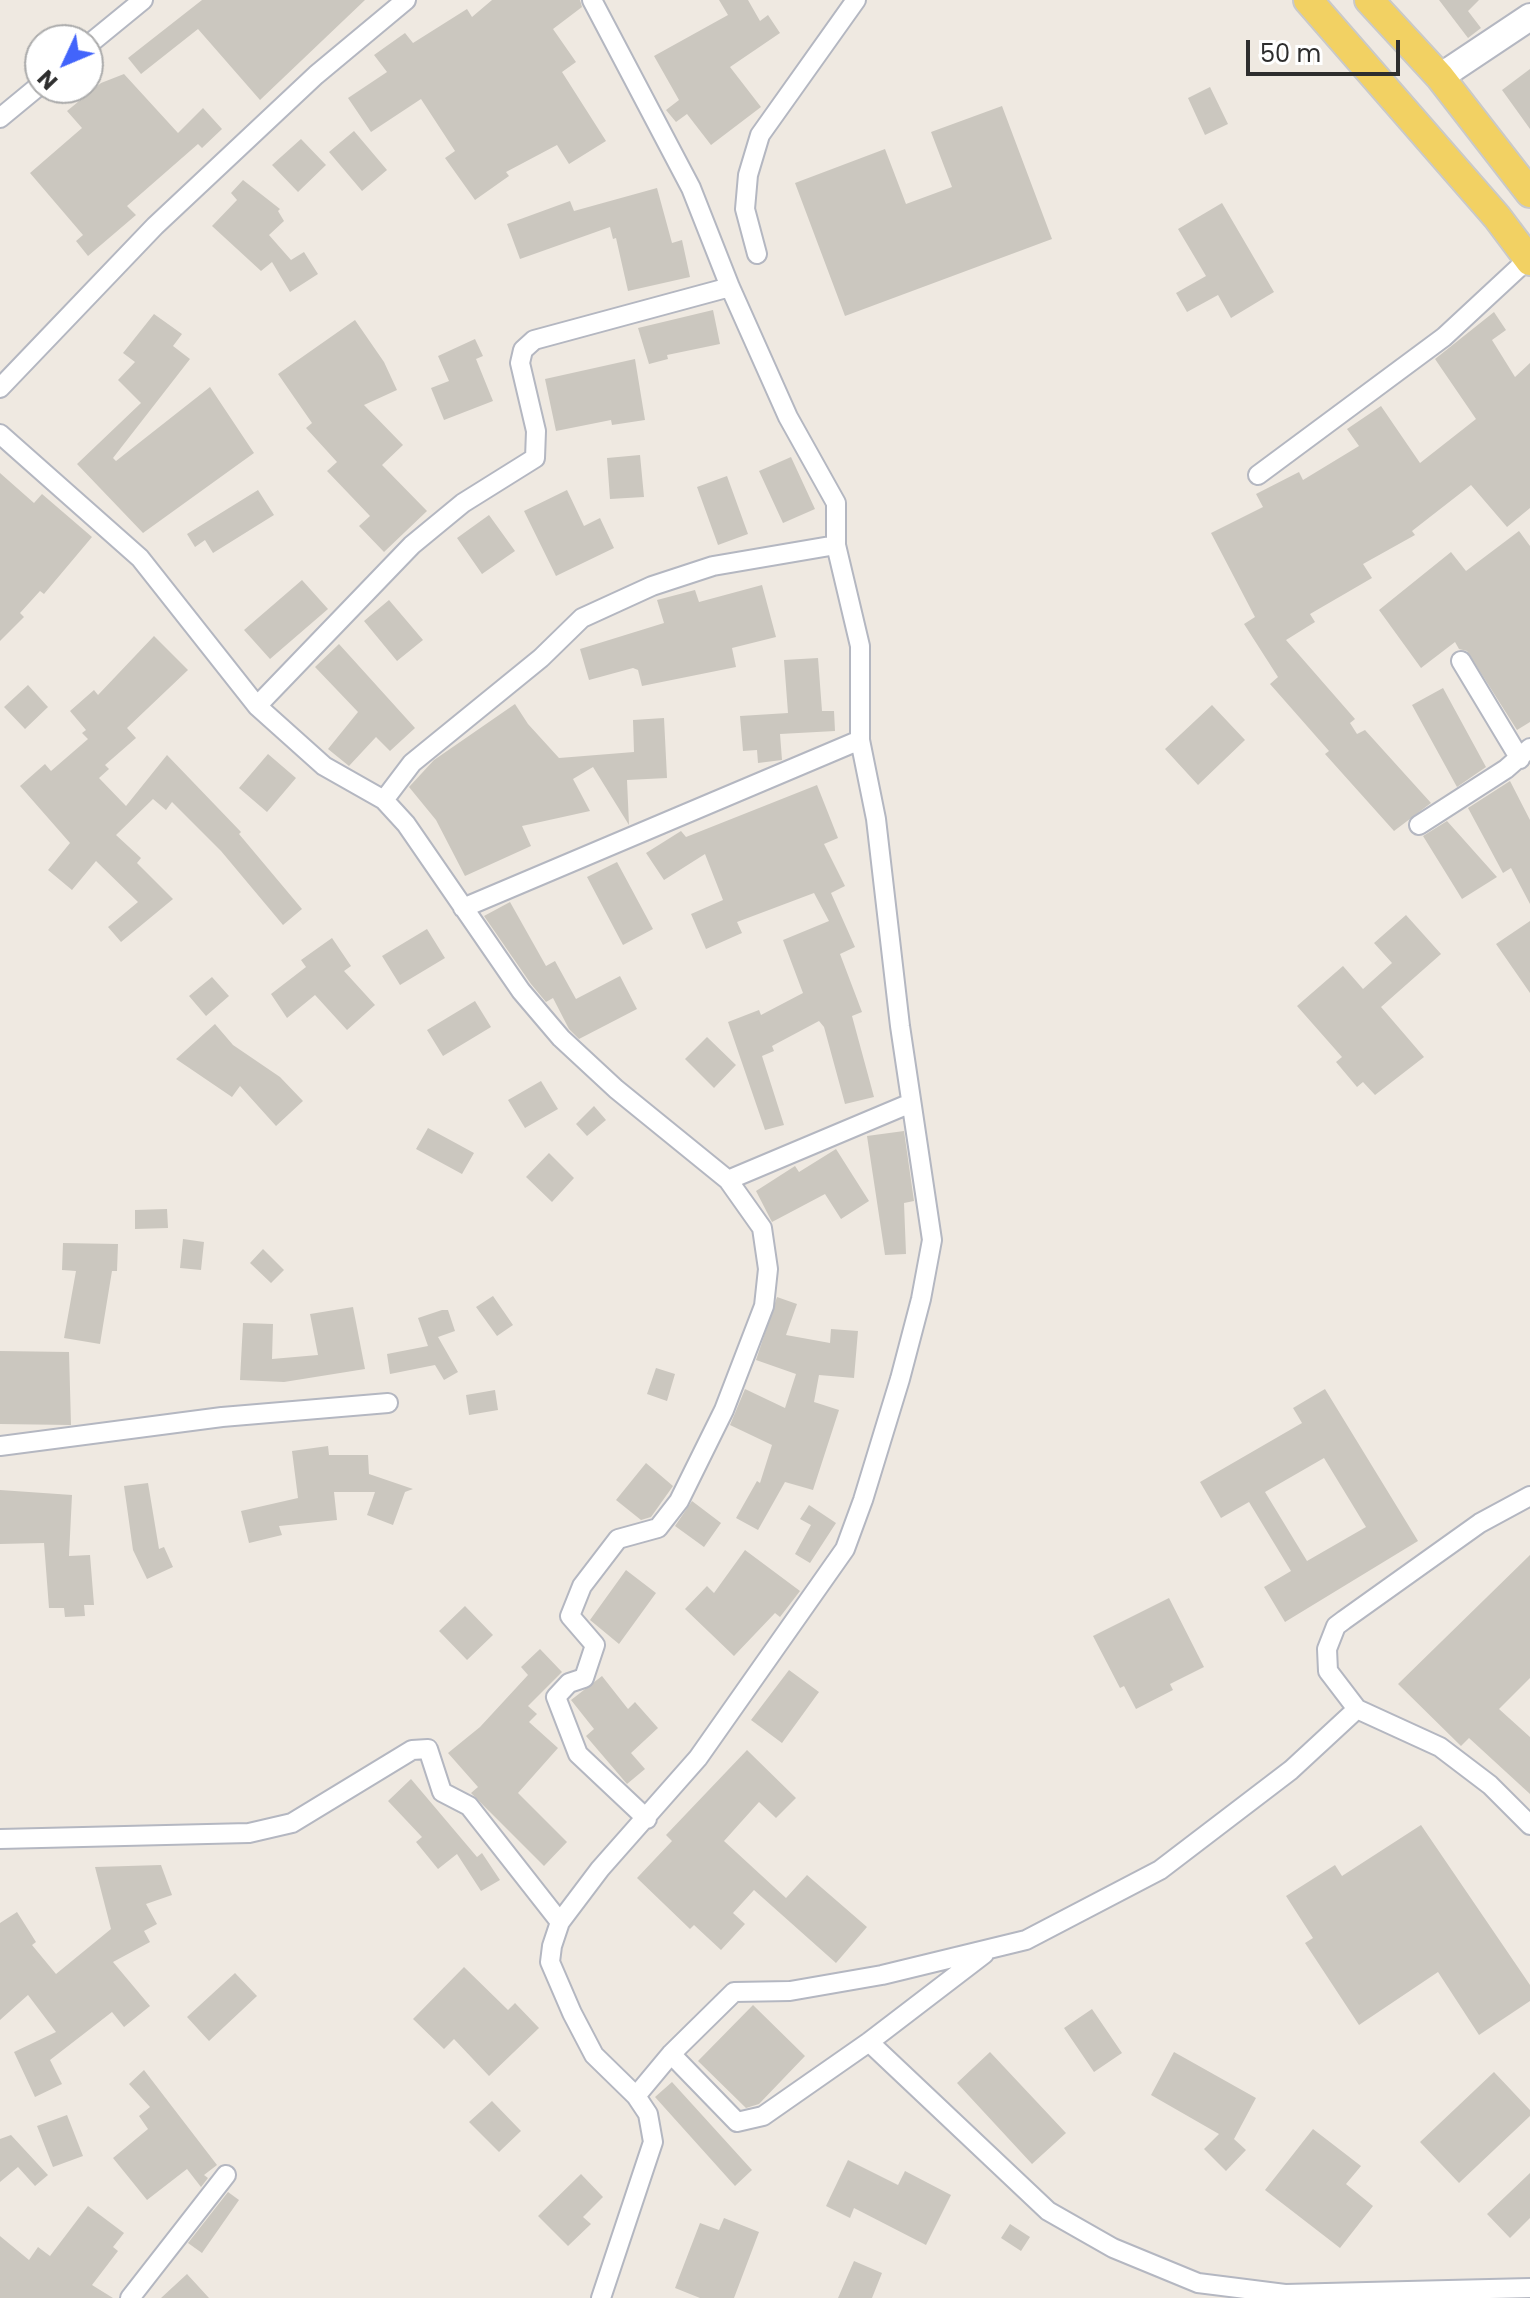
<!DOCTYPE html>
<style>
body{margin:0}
#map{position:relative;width:1530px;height:2298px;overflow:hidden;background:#efe9e1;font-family:Poppins,sans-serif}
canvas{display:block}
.north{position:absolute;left:24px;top:24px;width:80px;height:80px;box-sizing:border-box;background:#fff;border:2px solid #ababab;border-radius:50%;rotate:226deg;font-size:22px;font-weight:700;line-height:32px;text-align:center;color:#2e2e2e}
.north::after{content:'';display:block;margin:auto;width:28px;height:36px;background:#4264fb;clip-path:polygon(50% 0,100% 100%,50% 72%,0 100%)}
.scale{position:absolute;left:1246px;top:40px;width:154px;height:36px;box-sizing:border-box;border:4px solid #2e2e2e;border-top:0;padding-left:10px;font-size:24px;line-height:28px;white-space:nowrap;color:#2e2e2e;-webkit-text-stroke:6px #fff;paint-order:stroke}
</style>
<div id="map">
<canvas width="1530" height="2298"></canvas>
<div class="north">N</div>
<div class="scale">50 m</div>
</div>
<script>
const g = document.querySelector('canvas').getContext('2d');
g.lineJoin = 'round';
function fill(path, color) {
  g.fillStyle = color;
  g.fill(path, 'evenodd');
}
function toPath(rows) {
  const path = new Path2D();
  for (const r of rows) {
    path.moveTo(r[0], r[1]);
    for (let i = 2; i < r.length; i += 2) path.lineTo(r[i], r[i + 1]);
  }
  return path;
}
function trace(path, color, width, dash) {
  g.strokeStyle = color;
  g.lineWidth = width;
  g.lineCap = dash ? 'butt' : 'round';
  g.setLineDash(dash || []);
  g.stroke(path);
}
fill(toPath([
 [202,0,365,0,260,100,198,29,141,74,128,58],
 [492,0,580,0,582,7,553,29,576,62,562,72,606,141,569,164,557,145,506,172,509,176,475,200,445,158,455,151,421,99,371,132,348,98,387,72,374,55,405,33,413,43,467,9,472,17],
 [719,0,748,0,760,21,768,15,780,33,730,67,761,107,711,145,687,114,676,122,666,110,679,100,654,56,728,15],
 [1439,0,1479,0,1468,11,1481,28,1468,38],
 [1530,69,1530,129,1502,90],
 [124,74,178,133,203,108,222,129,202,148,198,144,127,206,136,215,88,256,76,241,83,235,30,173,82,128,67,111,101,83],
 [1210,87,1228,124,1205,135,1188,98],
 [1002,106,1052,239,845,316,795,183,885,149,906,204,952,187,931,132],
 [354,131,387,170,362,191,329,152],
 [301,139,326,165,298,192,272,165],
 [243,180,280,209,278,211,284,221,269,235,291,260,304,252,318,274,290,292,272,262,261,271,212,226,237,200,231,193],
 [657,188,672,243,682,240,690,277,628,291,616,238,613,239,610,227,520,259,507,224,570,201,574,211],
 [1222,203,1274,292,1231,318,1218,295,1187,312,1176,293,1206,276,1178,229],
 [713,310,720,344,667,355,668,359,649,364,638,328],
 [1494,312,1506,330,1492,340,1515,377,1530,363,1530,508,1507,527,1471,485,1412,531,1415,535,1363,564,1372,578,1310,614,1315,622,1286,640,1355,719,1350,723,1357,734,1365,730,1431,803,1394,831,1325,754,1329,751,1270,684,1278,677,1244,624,1255,617,1211,533,1263,507,1256,494,1299,472,1303,480,1359,446,1347,429,1381,406,1420,463,1476,419,1435,359],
 [154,314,182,334,173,346,190,359,113,458,116,461,210,387,254,453,143,533,77,464,141,403,118,380,135,362,123,353],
 [355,320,384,362,397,390,364,405,403,445,382,465,427,511,384,552,359,526,370,516,327,471,337,462,306,428,312,423,278,374],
 [475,339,483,356,476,359,493,401,444,420,431,388,449,381,438,356],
 [635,359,645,420,612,425,611,420,556,431,545,379],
 [640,455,644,497,610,499,607,458],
 [791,457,815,509,783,523,759,471],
 [0,473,34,503,42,494,92,537,44,594,40,591,20,613,24,617,0,641],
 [727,476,748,534,718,545,697,487],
 [258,490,274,515,213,553,205,540,195,547,187,534],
 [567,490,584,526,600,518,614,548,556,576,524,511],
 [489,515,515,551,482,574,457,538],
 [1519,531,1530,546,1530,722,1517,730,1467,651,1459,649,1455,642,1421,668,1379,610,1451,552,1466,571],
 [302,580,328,609,270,659,244,630],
 [762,585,776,637,732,648,736,667,642,686,638,670,633,668,589,680,580,649,664,623,657,600,695,590,699,602],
 [389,600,423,640,397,661,364,621],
 [154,636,188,670,127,728,136,738,105,765,109,769,99,778,126,806,167,755,241,832,239,834,302,909,283,925,221,851,172,802,166,810,153,799,116,835,141,858,137,863,173,899,121,942,108,927,138,902,96,861,72,890,48,870,70,843,20,786,45,764,51,771,88,739,82,733,86,730,70,711,94,690,98,695],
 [339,644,415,728,390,751,376,737,349,766,328,749,358,712,315,667],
 [818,658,822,711,834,711,835,731,780,734,782,760,758,763,757,750,743,751,740,716,788,713,784,660],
 [28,685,48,707,25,729,4,707],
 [1443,688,1486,767,1457,787,1412,705],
 [515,704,528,724,559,758,634,752,633,720,664,718,667,778,627,780,629,825,593,767,573,779,590,811,522,826,531,846,465,876,436,820,409,787,434,760],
 [1212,705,1245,740,1198,785,1165,749],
 [268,754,296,778,267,812,239,788],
 [1510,781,1530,820,1530,904,1511,868,1503,873,1468,808],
 [817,785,838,838,824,844,845,886,831,893,855,947,840,954,862,1012,852,1016,874,1097,845,1104,824,1027,819,1021,772,1046,774,1051,762,1056,784,1125,765,1130,728,1022,759,1010,761,1015,803,993,783,940,829,921,814,893,737,922,742,933,706,949,691,914,723,900,705,854,664,880,646,853,681,831,686,837],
 [1447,821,1497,877,1462,899,1423,836],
 [617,862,653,929,623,945,587,877],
 [510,902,546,966,555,961,576,999,620,976,637,1009,579,1039,569,1029,553,998,546,1002,531,984,484,916],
 [1406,915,1441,954,1381,1007,1424,1057,1375,1095,1363,1082,1357,1087,1336,1062,1342,1057,1297,1006,1343,966,1363,989,1392,963,1374,943],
 [1530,921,1530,993,1496,944],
 [427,929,445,958,400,985,382,956],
 [332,938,351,966,344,971,375,1005,347,1030,315,995,287,1018,271,994,306,967,301,960],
 [212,977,229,996,206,1016,189,996],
 [475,1001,491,1027,443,1056,427,1030],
 [215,1024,233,1045,280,1077,303,1101,276,1126,240,1086,232,1097,176,1059],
 [707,1037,736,1065,714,1088,685,1059],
 [541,1081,558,1109,525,1128,508,1100],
 [594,1106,606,1120,587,1136,576,1124],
 [428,1128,474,1153,462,1174,416,1149],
 [904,1131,914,1201,904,1203,906,1254,885,1255,867,1136],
 [836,1149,869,1201,841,1219,825,1194,772,1222,756,1191,795,1166,799,1172],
 [549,1153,574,1178,552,1202,526,1177],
 [167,1209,168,1228,135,1229,135,1210],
 [183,1239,204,1242,201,1270,180,1268],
 [63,1243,118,1244,117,1271,112,1271,100,1344,64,1338,76,1271,62,1270],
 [263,1249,284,1270,271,1283,250,1263],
 [493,1296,513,1325,497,1336,476,1307],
 [777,1297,797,1304,786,1335,830,1343,831,1329,858,1331,854,1378,819,1375,814,1402,839,1410,813,1490,785,1482,758,1530,736,1518,757,1481,760,1483,772,1445,730,1425,745,1389,785,1408,796,1374,756,1360],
 [353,1307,365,1369,284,1382,240,1380,243,1323,273,1324,272,1359,318,1355,310,1314],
 [442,1310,448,1310,455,1331,438,1337,458,1372,444,1380,435,1365,390,1374,387,1354,428,1346,418,1318],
 [0,1351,69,1352,71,1425,0,1424],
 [656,1368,675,1374,667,1401,647,1394],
 [1325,1389,1418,1541,1285,1622,1264,1587,1291,1571,1249,1502,1221,1518,1200,1482,1302,1423,1293,1408],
 [1324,1458,1366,1527,1307,1561,1265,1492],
 [495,1390,498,1410,469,1415,466,1395],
 [328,1446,329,1455,368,1455,369,1474,413,1489,405,1492,393,1525,367,1515,375,1492,334,1492,337,1520,279,1526,282,1535,249,1543,241,1511,298,1498,292,1451],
 [646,1463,673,1486,651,1517,641,1520,616,1500],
 [148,1483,159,1549,164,1547,173,1567,147,1579,133,1550,124,1486],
 [0,1490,72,1495,69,1556,90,1555,94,1605,84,1605,85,1616,65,1617,64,1608,49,1608,44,1543,0,1544],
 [692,1501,721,1523,704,1547,675,1526],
 [809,1505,836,1523,810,1563,795,1554,811,1525,800,1519],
 [745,1550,800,1591,780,1617,775,1613,734,1656,685,1609,707,1586,714,1593],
 [1530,1555,1530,1678,1499,1709,1530,1737,1530,1794,1469,1738,1461,1746,1398,1684],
 [626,1570,656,1593,619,1644,590,1620],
 [1169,1598,1204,1667,1170,1684,1173,1690,1136,1709,1124,1686,1120,1688,1093,1636],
 [465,1606,493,1635,467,1660,439,1631],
 [540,1649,562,1672,528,1706,537,1714,529,1722,558,1748,518,1793,567,1842,544,1866,471,1793,478,1787,448,1753,480,1727,528,1675,521,1667],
 [789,1670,819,1692,782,1743,751,1720],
 [602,1676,628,1709,635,1702,658,1728,631,1753,645,1769,627,1784,586,1736,594,1729,571,1700],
 [747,1750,796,1798,776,1818,759,1802,724,1841,786,1898,807,1875,867,1927,836,1963,754,1890,733,1913,745,1924,721,1950,694,1925,690,1929,637,1878,672,1841,666,1835],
 [411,1779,477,1857,482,1853,500,1880,481,1891,457,1854,438,1869,416,1842,422,1837,388,1801],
 [1421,1825,1530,1985,1530,2001,1479,2035,1438,1972,1359,2025,1305,1943,1313,1938,1286,1896,1335,1865,1342,1876],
 [161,1865,172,1895,146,1904,157,1924,144,1931,150,1942,113,1962,150,2006,124,2027,112,2012,50,2060,62,2084,35,2097,14,2052,56,2032,28,1995,0,2020,0,1923,17,1912,36,1942,32,1945,56,1974,111,1929,95,1867],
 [464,1967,508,2010,515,2003,539,2028,489,2076,454,2039,444,2049,413,2019],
 [235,1973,257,1996,209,2041,187,2017],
 [753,2005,805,2056,759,2104,746,2108,698,2061],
 [1092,2009,1122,2053,1094,2072,1064,2028],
 [990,2052,1066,2133,1032,2164,957,2083],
 [1174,2052,1256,2098,1234,2139,1246,2150,1226,2171,1204,2149,1219,2134,1151,2095],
 [144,2070,217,2165,204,2175,208,2178,201,2187,187,2169,147,2200,113,2158,148,2129,139,2116,150,2107,129,2084],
 [1494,2072,1530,2110,1530,2116,1459,2183,1420,2142],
 [672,2082,752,2170,735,2186,655,2097],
 [492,2101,521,2131,499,2152,469,2122],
 [67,2115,83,2156,53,2167,37,2126],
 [1313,2129,1361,2166,1346,2184,1373,2206,1340,2248,1265,2190],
 [11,2135,48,2175,35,2186,18,2167,0,2182,0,2139],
 [848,2160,898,2185,905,2171,951,2195,926,2245,854,2208,850,2218,826,2206],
 [1530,2173,1530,2218,1510,2238,1487,2214],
 [581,2174,603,2197,583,2217,591,2224,568,2246,538,2216],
 [228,2192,239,2200,202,2253,188,2243],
 [88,2206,124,2233,113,2247,118,2251,92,2285,113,2298,0,2298,0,2236,29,2260,38,2247,50,2256],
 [724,2218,759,2232,734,2298,700,2298,675,2288,700,2223,719,2230],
 [1010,2224,1030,2237,1021,2251,1001,2238],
 [854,2261,882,2273,872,2298,838,2298],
 [187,2274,209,2298,161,2298]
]), '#cbc7bf');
const street = toPath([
 [592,0,691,188,730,287,788,417,836,503,836,545,860,646,860,740,876,819,900,1026,932,1240,921,1299,900,1379,863,1500,845,1549,698,1758,600,1869,560,1922,552,1946,550,1962,572,2013,594,2055,636,2096,648,2114,653,2142,601,2298],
 [88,45,143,0],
 [0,118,40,85],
 [757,254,745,209,748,175,760,135,856,0],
 [0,388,155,226,316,75,406,0],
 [0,434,140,558,257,706,324,766,384,800,406,824,521,991,561,1038,616,1089,728,1180,762,1228,768,1269,764,1306,724,1410,679,1501,658,1528,618,1539,582,1586,570,1616,595,1645,584,1678,569,1683,556,1697,578,1754,647,1819],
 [1258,475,1444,337,1528,259],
 [1461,661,1520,759],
 [257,706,412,545,463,503,535,458,536,431,520,363,523,350,534,340,730,287],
 [384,800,412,763,541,658,582,618,652,586,713,566,836,545],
 [1419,825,1506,769,1530,748],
 [463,908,860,740],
 [728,1180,911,1103],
 [0,1446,222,1417,388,1403],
 [1530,1496,1480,1523,1344,1620,1336,1626,1327,1649,1328,1671,1357,1709,1440,1747,1490,1785,1530,1825],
 [0,1839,249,1833,292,1823,412,1750,428,1749,442,1792,469,1806,560,1922],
 [869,2042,1048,2211,1113,2248,1198,2283,1285,2294,1530,2288],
 [671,2054,737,2122,763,2116,869,2042,984,1954],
 [636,2096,671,2054,734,1992,790,1991,882,1975,1026,1940,1160,1870,1291,1770,1357,1709],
 [130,2298,226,2175]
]);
const secondary = toPath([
 [1440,77,1530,17]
]);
const primary = toPath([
 [1308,0,1497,217,1530,261],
 [1369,0,1440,77,1530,193]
]);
trace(street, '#b4b7c1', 22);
trace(secondary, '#b4b7c1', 30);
trace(primary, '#c9c9c9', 32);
trace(street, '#fff', 18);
trace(secondary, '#fff', 26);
trace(primary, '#f2d163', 28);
</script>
